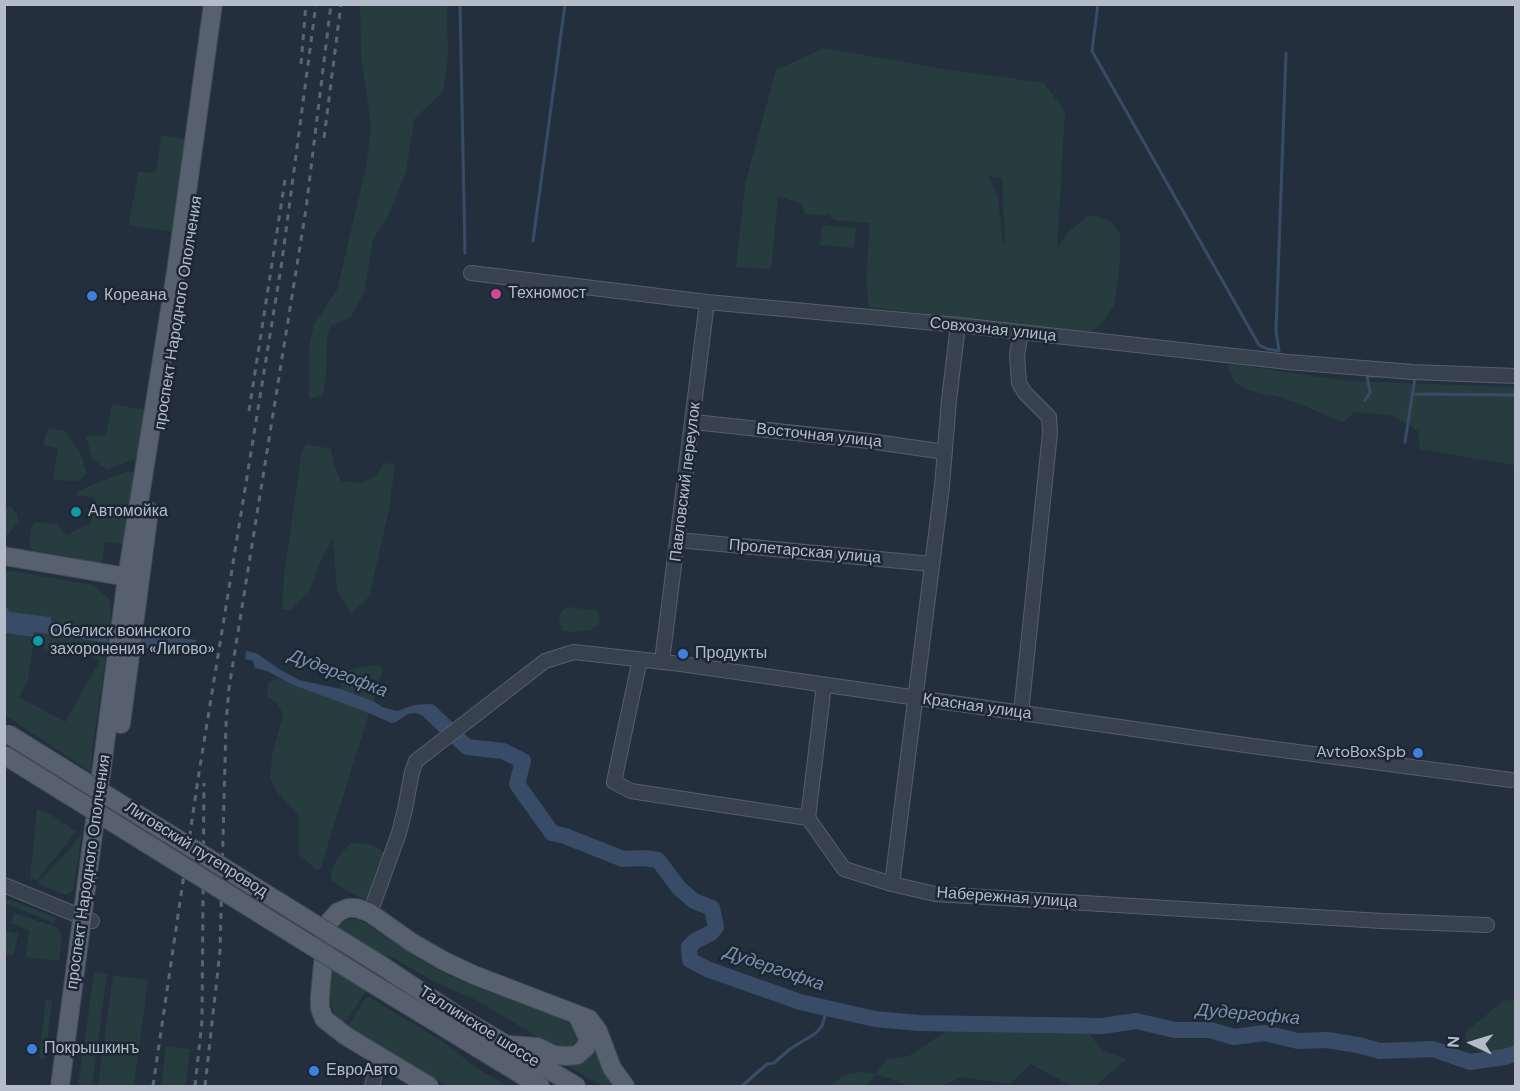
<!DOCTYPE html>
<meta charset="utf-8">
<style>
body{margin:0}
#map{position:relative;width:1520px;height:1091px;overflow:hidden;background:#242f3e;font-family:"DM Sans",sans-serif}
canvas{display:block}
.frame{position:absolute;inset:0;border:6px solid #b4bcc9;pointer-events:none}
.north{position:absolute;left:1442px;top:1013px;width:60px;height:60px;-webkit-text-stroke:4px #1d2633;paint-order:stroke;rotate:274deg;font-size:16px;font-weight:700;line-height:24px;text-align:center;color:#b4bcc9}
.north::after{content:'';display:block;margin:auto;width:21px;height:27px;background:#b4bcc9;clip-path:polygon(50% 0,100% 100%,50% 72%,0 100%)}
</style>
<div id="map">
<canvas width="1520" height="1091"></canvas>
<div class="frame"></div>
<div class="north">N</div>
</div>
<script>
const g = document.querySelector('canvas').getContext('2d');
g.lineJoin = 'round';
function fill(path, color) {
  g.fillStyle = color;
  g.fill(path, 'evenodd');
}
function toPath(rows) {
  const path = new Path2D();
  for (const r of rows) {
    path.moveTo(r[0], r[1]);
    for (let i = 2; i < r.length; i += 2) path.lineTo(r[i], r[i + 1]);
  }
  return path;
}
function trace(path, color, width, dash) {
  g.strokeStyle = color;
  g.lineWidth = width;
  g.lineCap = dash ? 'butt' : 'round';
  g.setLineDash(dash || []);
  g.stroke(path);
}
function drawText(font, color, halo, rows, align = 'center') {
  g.font = font + ' "DM Sans",sans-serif';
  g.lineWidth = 5;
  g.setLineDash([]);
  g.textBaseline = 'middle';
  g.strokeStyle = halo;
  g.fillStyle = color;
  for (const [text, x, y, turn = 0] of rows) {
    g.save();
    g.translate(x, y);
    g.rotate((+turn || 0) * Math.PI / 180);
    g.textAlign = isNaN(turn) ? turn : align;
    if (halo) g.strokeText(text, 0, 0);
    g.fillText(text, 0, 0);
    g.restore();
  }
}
fill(toPath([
 [360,5,447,5,448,57,443,92,415,118,406,172,390,212,373,240,365,290,351,317,330,326,327,340,326,373,323,395,309,399,309,347,314,324,337,290,366,167,371,126,361,54],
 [824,48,943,69,1044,83,1065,111,1057,249,1067,233,1089,215,1110,221,1120,233,1120,264,1114,306,1102,323,1092,331,1076,332,869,307,866,281,870,223,836,220,830,217,830,214,825,216,805,214,801,203,778,197,771,269,736,267,745,184,776,70],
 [988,176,1002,178,1005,244,1003,242,998,197],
 [161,135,185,139,175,232,129,225,138,172,156,173],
 [822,225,856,228,854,248,820,245],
 [1227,365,1238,365,1347,381,1515,387,1515,465,1420,449,1418,431,1394,416,1355,412,1343,422,1284,398,1250,391,1234,382],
 [114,405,147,410,139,457,107,470,92,458,86,436,106,436,111,407],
 [48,428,65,431,80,453,87,474,77,481,53,480,58,449,43,445],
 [307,444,331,449,335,468,341,481,363,483,378,474,383,464,390,463,395,466,389,510,369,597,351,613,337,591,333,538,320,562,309,592,290,610,282,609,284,576,302,450],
 [129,471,135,473,126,545,105,542,102,563,32,550,29,545,32,526,36,522,56,524,67,535,91,523,95,498,76,495,79,490],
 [5,507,11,507,17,514,18,523,5,537],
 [5,570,93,585,109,599,111,608,110,629,50,621,50,617,10,612,5,605],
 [571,607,597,611,600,617,599,625,590,630,571,632,563,630,559,622,560,614,563,610],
 [34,632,108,643,92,752,91,772,5,715,4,633,33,637],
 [35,635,45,636,44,651,91,656,100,661,65,722,19,697,28,680],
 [376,665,383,669,373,701,341,689,341,674,346,670],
 [280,678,293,685,369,713,320,870,316,870,299,854,299,815,277,792,270,779,272,756,283,715,278,704,267,696,268,683],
 [37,809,53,816,76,832,37,880,30,878],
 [82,833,73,891,67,894,63,894,37,883,69,850],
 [351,843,373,845,386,854,372,897,366,900,347,891,332,880,331,871,339,856],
 [5,898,56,918,54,923,5,903],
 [14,913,56,927,60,932,62,938,59,961,26,957,29,930,11,923],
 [354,919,363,922,418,959,440,971,469,984,553,1015,566,1021,578,1033,577,1041,571,1046,564,1047,543,1040,478,1001,435,982,388,955,345,1024,337,1018,332,1008,330,994,337,936,339,927,346,920],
 [5,931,18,934,14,955,5,954],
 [94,973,107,974,92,1086,78,1086],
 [113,975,148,980,134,1086,98,1086],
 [367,996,442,1041,477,1068,508,1086,448,1086,348,1026],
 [46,1000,52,1000,45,1059,39,1059],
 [1504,1000,1515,1001,1515,1047,1507,1053,1496,1055,1484,1054,1473,1049,1467,1041,1465,1033],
 [954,1026,1086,1029,1102,1051,1127,1059,1095,1086,1071,1086,1031,1064,1010,1084,961,1077,942,1086,910,1086,876,1074,866,1086,829,1086,847,1074,861,1072,876,1074,887,1059,909,1056],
 [166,1046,190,1049,185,1086,161,1086],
 [594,1046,617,1086,602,1086,570,1067,570,1064]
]), '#263c3f');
fill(toPath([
 [5,605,10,612,51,617,51,621,110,629,108,643,34,632,33,637,5,633],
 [138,633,196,640,195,645,200,646,200,652,195,651,194,654,136,647],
 [246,651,256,653,279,669,299,680,341,689,373,701,382,707,397,711,414,705,426,704,452,722,442,730,426,717,416,713,408,714,396,722,391,723,369,713,293,685,267,671,255,668,253,661,245,659]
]), '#394c67');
trace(toPath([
 [460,4,465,253],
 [1098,4,1092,51,1259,345,1267,349,1279,351,1276,331,1286,53],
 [533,241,565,4],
 [1414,394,1516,395],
 [1365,400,1370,393,1367,376,1384,376],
 [1405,442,1415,378],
 [742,1086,767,1064,774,1063,790,1049,816,1033,822,1026,827,1009]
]), '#394c67', 3);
trace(toPath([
 [430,712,467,747,503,751,523,761,517,784,552,833,565,836,623,859,643,858,658,860,679,888,694,901,712,908,716,927,711,933,695,941,689,947,690,960,707,969,800,1002,875,1019,919,1023,1102,1026,1136,1021,1175,1030,1210,1030,1234,1037,1265,1033,1298,1041,1327,1040,1358,1045,1380,1051,1433,1049,1470,1062,1505,1057,1516,1053]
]), '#394c67', 16);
const minor = toPath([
 [471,273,707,302,958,325,1288,362,1413,372,1516,376],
 [694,422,869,441,945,452],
 [678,540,932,564],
 [640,659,614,782,631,791,808,818,844,869,892,884,935,894,1382,921,1487,925],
 [662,661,707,302],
 [1021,713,1050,433,1049,417,1025,393,1019,383,1017,355,1021,333],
 [808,818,824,685],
 [892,884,942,486,949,400,958,325],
 [4,885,92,921],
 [370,913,399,833,405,809,412,772,416,761,545,661,574,652,681,664,1252,746,1511,780],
 [372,1086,376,1070,383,1059]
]);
const major = toPath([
 [4,556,139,579],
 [121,724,149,511],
 [384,967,458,1016,576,1086],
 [373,984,540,1086],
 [510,1045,537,1047,554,1055,566,1056,577,1055,586,1047,588,1038,578,1017],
 [60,1086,127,577,176,272,213,4],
 [429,1086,346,1036,324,1019,320,1008,320,996,326,931,330,921,338,912,348,908,357,908,370,913,411,942,444,961,474,975,589,1019,598,1031,612,1068,625,1086]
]);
trace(minor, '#565f6c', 16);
trace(major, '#414a57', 20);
trace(minor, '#38414e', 14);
trace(major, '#56606e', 18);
trace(toPath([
 [301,64,306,4],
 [324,138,341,4],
 [249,411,285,180],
 [153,1086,198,779,282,261,316,4],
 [195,1086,202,1021,204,783],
 [205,1086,220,951,226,724,229,688,306,209,331,4]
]), '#5a6575', 3, [6, 6]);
const majorBridge = toPath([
 [8,734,384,967],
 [4,755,373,984]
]);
trace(majorBridge, '#414a57', 20, []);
trace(majorBridge, '#56606e', 18);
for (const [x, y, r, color] of [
 [496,294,6,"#d1479c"],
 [92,296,6,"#3f7fe0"],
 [76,512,6,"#0f9aa8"],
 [38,641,6,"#0f9aa8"],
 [683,654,6,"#3f7fe0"],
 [1418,753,6,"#3f7fe0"],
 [32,1049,6,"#3f7fe0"],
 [314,1071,6,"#3f7fe0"]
]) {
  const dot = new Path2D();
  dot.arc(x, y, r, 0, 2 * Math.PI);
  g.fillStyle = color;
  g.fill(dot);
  trace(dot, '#1d2633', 2);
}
drawText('16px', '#b4bcc9', '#1d2633', [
 ["Техномост",508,294],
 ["Кореана",104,296],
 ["Автомойка",88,512],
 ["Обелиск воинского",50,632],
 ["захоронения «Лигово»",50,650],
 ["Продукты",695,654],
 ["AvtoBoxSpb",1406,753,"right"],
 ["Покрышкинъ",44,1049],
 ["ЕвроАвто",326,1071]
], 'left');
drawText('16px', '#b4bcc9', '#1d2633', [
 ["проспект Народного Ополчения",179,313,-81],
 ["Совхозная улица",993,330,6],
 ["Восточная улица",819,436,6],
 ["Павловский переулок",686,482,-83],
 ["Пролетарская улица",805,552,5],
 ["Красная улица",977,707,8],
 ["Лиговский путепровод",196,850,32],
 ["проспект Народного Ополчения",89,872,-82],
 ["Набережная улица",1007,898,4],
 ["Таллинское шоссе",479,1027,32]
]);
drawText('italic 18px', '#7c92b1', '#1d2633', [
 ["Дудергофка",338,674,21],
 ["Дудергофка",774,969,19],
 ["Дудергофка",1248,1015,5]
]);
</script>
